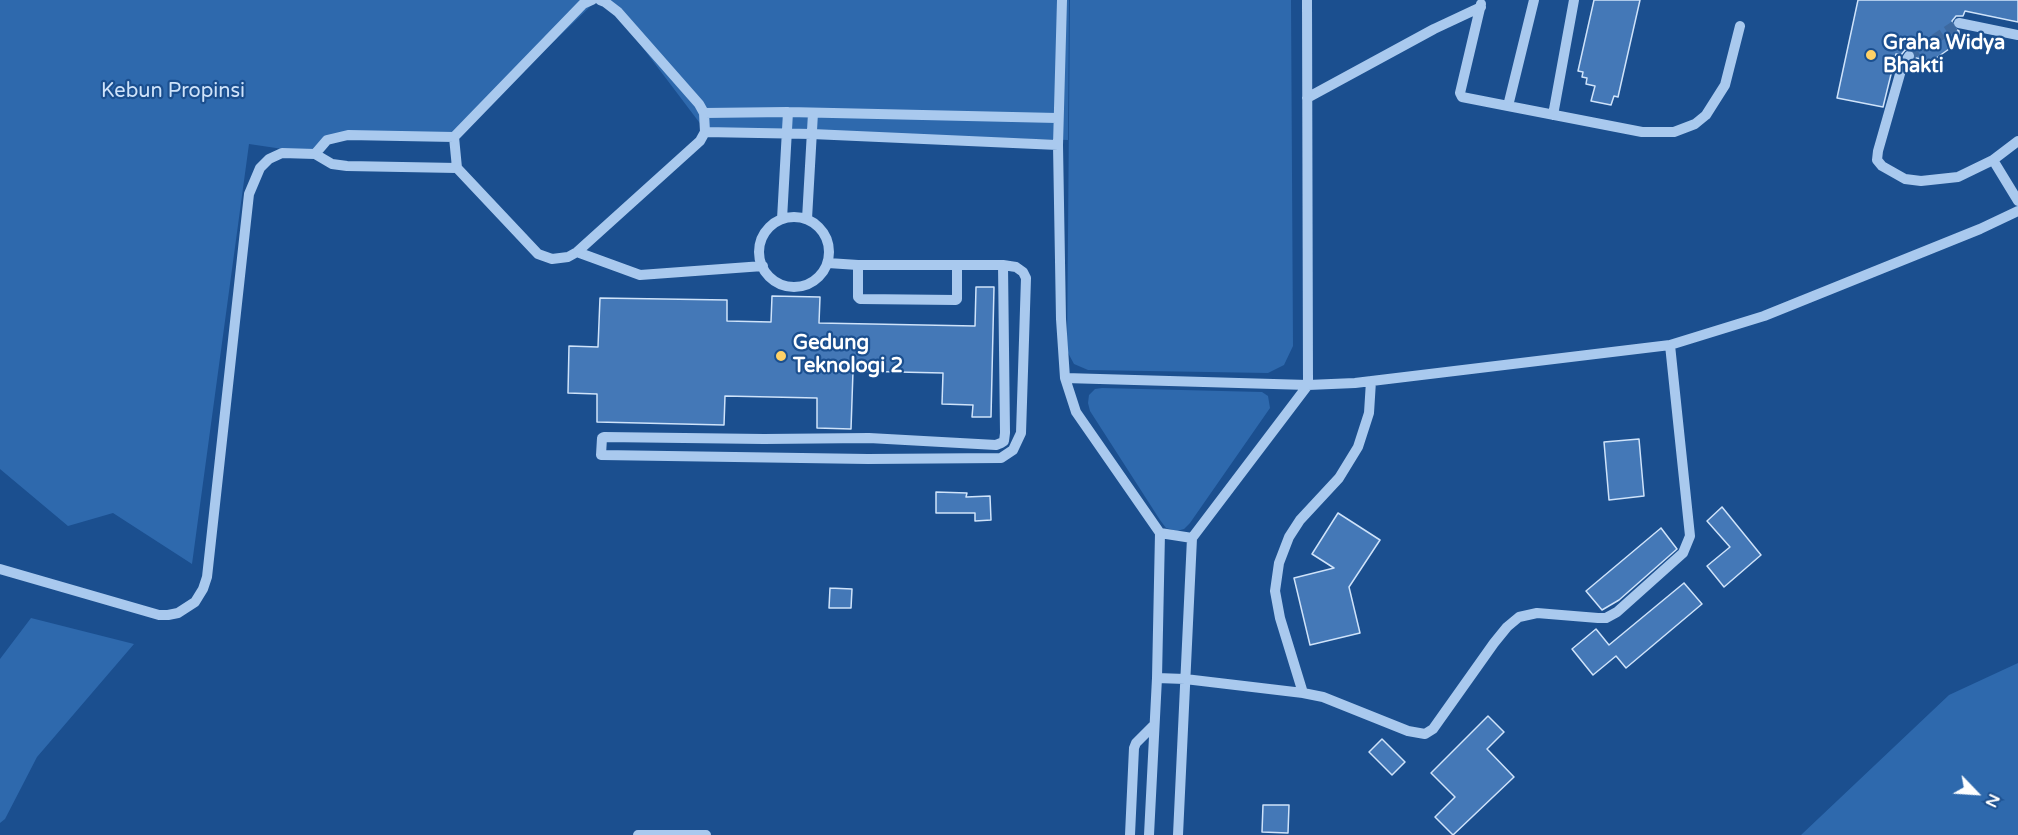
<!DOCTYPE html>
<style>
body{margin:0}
#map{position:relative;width:2018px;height:835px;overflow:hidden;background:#1b4f8f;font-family:"Varela Round",sans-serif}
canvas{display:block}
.north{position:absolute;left:1946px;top:763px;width:60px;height:60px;-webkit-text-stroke:4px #1b4f8f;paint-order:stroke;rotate:115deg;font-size:16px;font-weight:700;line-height:24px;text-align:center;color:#fff}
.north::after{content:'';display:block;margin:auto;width:21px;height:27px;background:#fff;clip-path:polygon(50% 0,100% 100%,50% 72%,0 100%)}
</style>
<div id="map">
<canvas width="2018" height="835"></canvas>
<div class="north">N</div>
</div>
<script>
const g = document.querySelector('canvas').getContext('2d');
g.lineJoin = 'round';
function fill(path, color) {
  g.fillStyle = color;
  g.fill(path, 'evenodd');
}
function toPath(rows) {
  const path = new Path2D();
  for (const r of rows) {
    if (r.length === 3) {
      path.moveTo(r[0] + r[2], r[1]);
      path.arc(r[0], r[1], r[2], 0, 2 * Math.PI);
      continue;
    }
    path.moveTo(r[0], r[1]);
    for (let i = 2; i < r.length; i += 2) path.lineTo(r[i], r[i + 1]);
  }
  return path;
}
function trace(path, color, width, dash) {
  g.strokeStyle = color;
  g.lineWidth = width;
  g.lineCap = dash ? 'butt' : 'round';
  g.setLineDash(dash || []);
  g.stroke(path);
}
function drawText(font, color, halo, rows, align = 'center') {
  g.font = font + ' "Varela Round",sans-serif';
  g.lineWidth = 4.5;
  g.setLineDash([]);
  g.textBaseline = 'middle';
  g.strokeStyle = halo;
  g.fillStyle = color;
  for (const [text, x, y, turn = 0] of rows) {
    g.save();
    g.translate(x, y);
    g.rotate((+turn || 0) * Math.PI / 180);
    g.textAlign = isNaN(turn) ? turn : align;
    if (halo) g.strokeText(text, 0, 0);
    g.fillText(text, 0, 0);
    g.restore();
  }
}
fill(toPath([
 [0,0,1069,0,1068,140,705,130,612,7,596,1,454,137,348,135,310,153,249,144,192,564,113,513,68,526,0,469],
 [1070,0,1291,0,1293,346,1284,365,1268,373,1088,370,1074,364,1067,351],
 [1102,388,1262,392,1268,396,1270,408,1190,523,1184,529,1177,531,1166,528,1160,520,1090,411,1088,403,1089,395,1095,389],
 [31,618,134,644,37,757,5,819,0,823,0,659],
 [2018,663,2018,835,1801,835,1949,695]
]), '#2e69ad');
const building = toPath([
 [1594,0,1640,0,1618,97,1614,96,1611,105,1591,101,1595,86,1586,84,1587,78,1582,77,1583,72,1578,71,1594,0],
 [1858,0,2018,0,2018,22,1965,11,1963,16,1956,16,1952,21,1954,28,1959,31,1959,42,1932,61,1916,58,1915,52,1910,49,1905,50,1901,55,1896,54,1883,107,1837,98,1858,0],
 [976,287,994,287,991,417,972,417,973,405,942,404,943,373,853,371,851,429,817,428,817,398,725,396,724,425,597,422,597,394,568,393,569,346,598,347,600,298,727,300,727,321,771,322,772,296,820,297,819,323,975,326,976,287],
 [1639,439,1644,496,1609,500,1604,442,1639,439],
 [936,492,967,493,966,497,990,496,991,520,975,521,975,513,936,513,936,492],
 [1722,507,1761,555,1724,587,1707,566,1730,547,1707,521,1722,507],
 [1338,513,1380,540,1349,587,1360,633,1310,645,1294,578,1334,568,1312,554,1338,513],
 [1661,528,1677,549,1619,600,1602,610,1586,591,1661,528],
 [1684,583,1702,604,1626,668,1616,656,1593,675,1572,649,1596,629,1609,645,1684,583],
 [830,588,852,589,851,608,829,608,830,588],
 [1488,716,1504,732,1487,749,1514,777,1453,835,1435,817,1455,797,1431,773,1488,716],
 [1382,739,1405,762,1392,775,1369,752,1382,739],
 [1263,805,1289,805,1288,833,1262,832,1263,805]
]);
fill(building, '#4478b7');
trace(building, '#cfe3fa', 1.5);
trace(toPath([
 [1909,56,1959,23]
]), '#3d69a0', 10, [10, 5]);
trace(toPath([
 [592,0,583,4,454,137,457,168,538,254,552,259,568,257,577,252,700,141,705,132,704,113,699,104,618,12,605,2,600,0],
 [1062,0,1058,145,1061,319,1065,378,1076,412,1160,533,1157,678,1149,835],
 [1534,0,1508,106,1642,132,1674,132,1695,124,1706,115,1725,85,1740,26],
 [1481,4,1460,93,1462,97,1508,106],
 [1959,23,2018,35],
 [1909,56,1902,67,1878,151,1877,160,1882,166,1905,179,1921,181,1958,177,1993,160,2018,141],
 [1307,98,1434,29,1481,7],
 [704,113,788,112,1057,118],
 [1553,115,1574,0],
 [705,132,812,134,1058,145],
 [315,154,327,140,348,135,454,137],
 [1993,160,2018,201],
 [794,252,35],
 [782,219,788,112],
 [807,219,813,113],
 [577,252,640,275,763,266],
 [828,263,858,265,1003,265,1016,267,1023,272,1026,278,1021,433,1013,450,1001,458,868,459,601,455,602,438,604,437,764,439,869,438,996,445,1001,443,1004,441,1005,433,1003,265],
 [858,265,858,297,860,299,956,300,957,299,957,265],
 [1065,378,1308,385,1355,383,1670,345,1764,316,1980,229,2018,211],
 [1160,533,1192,538],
 [0,569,159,615,168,615,178,613,195,602,203,589,207,577,249,194,260,168,269,159,282,153,315,154,332,164,347,166,457,168],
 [1157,678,1185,679,1303,693,1323,697,1408,731,1425,734,1433,729,1494,643,1507,627,1519,617,1537,613,1598,618,1606,618,1617,612,1683,553,1690,536,1670,345],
 [1303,693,1280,618,1275,591,1279,563,1289,537,1300,520,1339,478,1358,447,1369,413,1371,381],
 [638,835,706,835],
 [1130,835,1134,748,1136,743,1153,726],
 [1178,835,1192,538,1308,385,1307,0]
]), '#a9c9ee', 10);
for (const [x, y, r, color] of [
 [1871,55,6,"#ffd166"],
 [781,356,6,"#ffd166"]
]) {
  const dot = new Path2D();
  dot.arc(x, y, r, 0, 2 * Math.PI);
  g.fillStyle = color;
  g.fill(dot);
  trace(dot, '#1b4f8f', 2);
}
drawText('bold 20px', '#fff', '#1b4f8f', [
 ["Graha Widya",1883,44],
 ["Bhakti",1883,67],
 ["Gedung",793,344],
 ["Teknologi 2",793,367]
], 'left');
drawText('20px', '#cfe3fa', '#1b4f8f', [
 ["Kebun Propinsi",173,92]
]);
</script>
